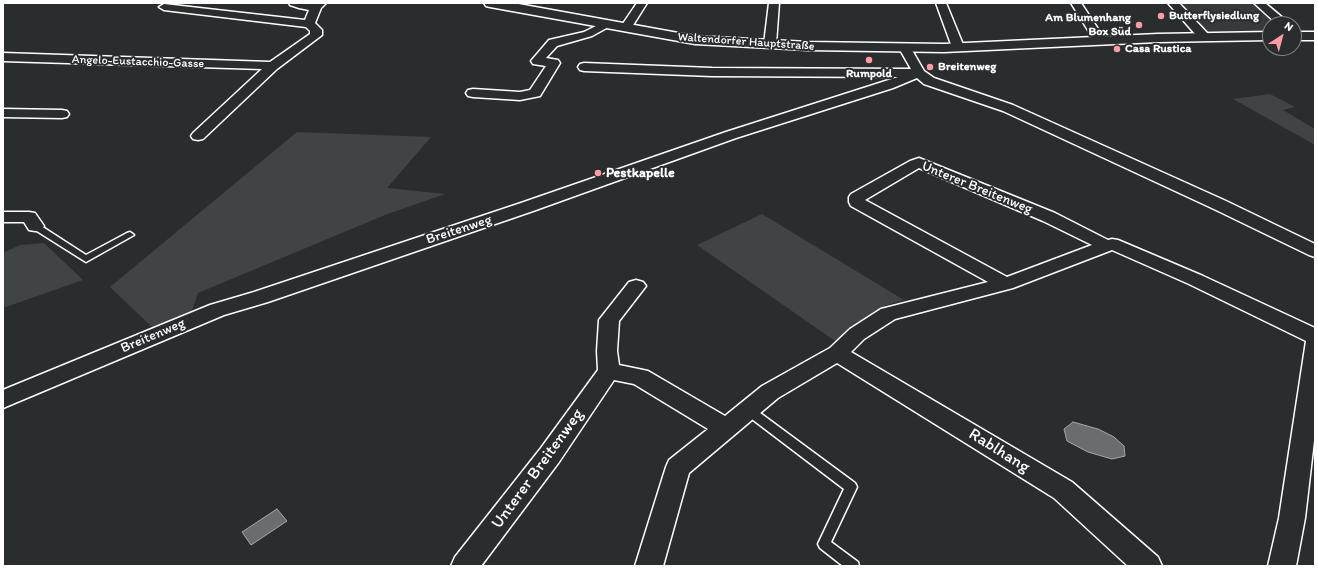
<!DOCTYPE html>
<meta charset="utf-8">
<style>
body{margin:0}
#map{position:relative;width:1318px;height:569px;overflow:hidden;background:#2a2d2e;font-family:Itim,sans-serif}
canvas{display:block}
.frame{position:absolute;inset:0;border:4px solid #fff;pointer-events:none}
.north{position:absolute;left:1262px;top:16px;width:40px;height:40px;box-sizing:border-box;background:#2a2d2e;border:1px solid #7f8182;border-radius:50%;rotate:36deg;font-size:11px;font-weight:700;line-height:16px;text-align:center;color:#fff}
.north::after{content:'';display:block;margin:auto;width:14px;height:18px;background:#ff9aa2;clip-path:polygon(50% 0,100% 100%,50% 72%,0 100%)}
</style>
<div id="map">
<canvas width="1318" height="569"></canvas>
<div class="frame"></div>
<div class="north">N</div>
</div>
<script>
const g = document.querySelector('canvas').getContext('2d');
g.lineJoin = 'round';
function fill(path, color) {
  g.fillStyle = color;
  g.fill(path, 'evenodd');
}
function toPath(rows) {
  const path = new Path2D();
  for (const r of rows) {
    path.moveTo(r[0], r[1]);
    for (let i = 2; i < r.length; i += 2) path.lineTo(r[i], r[i + 1]);
  }
  return path;
}
function trace(path, color, width, dash) {
  g.strokeStyle = color;
  g.lineWidth = width;
  g.lineCap = dash ? 'butt' : 'round';
  g.setLineDash(dash || []);
  g.stroke(path);
}
function drawText(font, color, halo, rows, align = 'center') {
  g.font = font + ' Itim,sans-serif';
  g.lineWidth = 4;
  g.setLineDash([]);
  g.textBaseline = 'middle';
  g.strokeStyle = halo;
  g.fillStyle = color;
  for (const [text, x, y, turn = 0] of rows) {
    g.save();
    g.translate(x, y);
    g.rotate((+turn || 0) * Math.PI / 180);
    g.textAlign = isNaN(turn) ? turn : align;
    if (halo) g.strokeText(text, 0, 0);
    g.fillText(text, 0, 0);
    g.restore();
  }
}
fill(toPath([
 [1179,3,1259,3,1284,24,1270,24,1270,32,1205,32]
]), '#373a3b');
fill(toPath([
 [1270,94,1295,107,1283,110,1315,129,1315,145,1233,99],
 [297,132,431,137,387,188,445,194,385,215,198,293,190,316,154,329,110,287],
 [762,214,904,300,884,306,835,341,697,245],
 [44,243,83,280,3,308,3,253,20,245]
]), '#414445');
const water = toPath([
 [1073,422,1098,429,1114,437,1124,446,1125,456,1112,459,1088,452,1067,441,1064,429,1073,422],
 [277,509,287,521,251,545,242,532,277,509]
]);
fill(water, '#6a6c6d');
trace(water, '#a6a7a7', 1);
const lane = toPath([
 [32,224,38,224,86,255,127,233,130,232,134,235,86,262,32,228,31,226,32,224],
 [748,406,752,407,855,483,857,487,831,542,858,562,859,566,843,566,820,548,818,544,844,489,744,413,743,410,744,407,748,406]
]);
const street = toPath([
 [289,3,326,3,321,8,315,23,322,30,322,35,277,69,203,139,198,140,193,139,191,136,193,133,262,69,3,61,3,53,270,62,310,34,310,31,306,27,164,10,159,7,164,4,305,20,309,10,299,8,290,5,289,3],
 [637,3,647,3,630,30,622,30,620,28,637,3],
 [769,3,779,3,776,44,774,47,770,48,766,47,764,44,769,3],
 [936,3,946,3,964,47,962,50,954,50,952,47,936,3],
 [1071,3,1081,3,1106,41,1104,43,1096,43,1071,3],
 [1168,3,1179,3,1209,35,1211,37,1209,39,1201,39,1196,35,1168,3],
 [1254,3,1265,3,1290,24,1277,24,1254,3],
 [606,21,612,24,610,26,592,36,557,46,546,58,558,60,560,63,540,96,520,100,473,97,468,96,466,93,468,90,473,89,520,92,530,90,546,66,533,64,531,61,549,40,584,32,606,21],
 [905,44,909,45,924,71,934,78,1013,105,1226,201,1315,244,1315,257,1309,255,1214,209,1003,111,924,84,917,78,893,88,736,138,533,211,268,302,224,315,3,408,3,390,210,305,254,292,521,203,726,132,898,77,712,76,584,71,580,70,578,67,580,64,584,63,712,68,911,69,899,48,901,45,905,44],
 [3,109,62,110,67,111,69,114,67,117,62,118,3,117,3,109],
 [919,158,1055,213,1108,240,1112,239,1118,240,1203,276,1315,328,1315,432,1305,518,1296,566,1268,566,1279,518,1306,341,1189,284,1112,250,1013,288,895,319,864,339,851,352,1072,482,1158,557,1162,566,1128,566,1054,498,837,363,778,398,689,473,663,566,635,566,666,467,669,460,708,429,634,384,614,380,559,462,481,566,451,566,455,557,541,448,598,370,597,351,599,320,629,282,636,280,643,282,646,286,619,321,617,351,619,365,648,371,725,416,762,386,830,348,850,329,881,309,988,282,851,206,849,202,849,197,851,194,910,161,919,158],
 [919,168,1043,221,1092,245,1007,277,865,200,919,168],
 [3,212,29,212,35,213,44,226,41,230,35,231,29,230,24,222,3,222,3,212]
]);
const secondary = toPath([
 [484,3,513,3,695,36,808,42,944,44,1158,34,1270,32,1270,40,1158,42,944,52,808,50,695,44,490,7,486,6,484,3],
 [1294,32,1315,32,1315,40,1294,40,1294,32]
]);
trace(lane, '#fff', 3);
trace(street, '#fff', 3);
trace(secondary, '#fff', 3);
fill(lane, '#2a2d2e');
fill(street, '#2a2d2e');
fill(secondary, '#2a2d2e');
for (const [x, y, r, color] of [
 [1161,16,4,"#ff9aa2"],
 [1139,25,4,"#ff9aa2"],
 [1117,49,4,"#ff9aa2"],
 [869,60,4,"#ff9aa2"],
 [930,67,4,"#ff9aa2"],
 [598,173,4,"#ff9aa2"]
]) {
  const dot = new Path2D();
  dot.arc(x, y, r, 0, 2 * Math.PI);
  g.fillStyle = color;
  g.fill(dot);
  trace(dot, '#2a2d2e', 1.5);
}
drawText('bold 12px', '#fff', '#2a2d2e', [
 ["Butterflysiedlung",1169,16],
 ["Am Blumenhang",1131,18,"right"],
 ["Box Süd",1131,32,"right"],
 ["Casa Rustica",1125,49],
 ["Breitenweg",938,67],
 ["Rumpold",869,74,"center"]
], 'left');
drawText('12px', '#fff', '#2a2d2e', [
 ["Waltendorfer Hauptstraße",746,42,4],
 ["Angelo-Eustacchio-Gasse",138,62,2]
]);
drawText('bold 14px', '#fff', '#2a2d2e', [
 ["Pestkapelle",606,173]
], 'left');
drawText('14px', '#fff', '#2a2d2e', [
 ["Unterer Breitenweg",977,188,22],
 ["Breitenweg",459,230,-18],
 ["Breitenweg",153,336,-23]
]);
drawText('17px', '#fff', '#2a2d2e', [
 ["Rablhang",999,451,32],
 ["Unterer Breitenweg",538,469,-54]
]);
</script>
